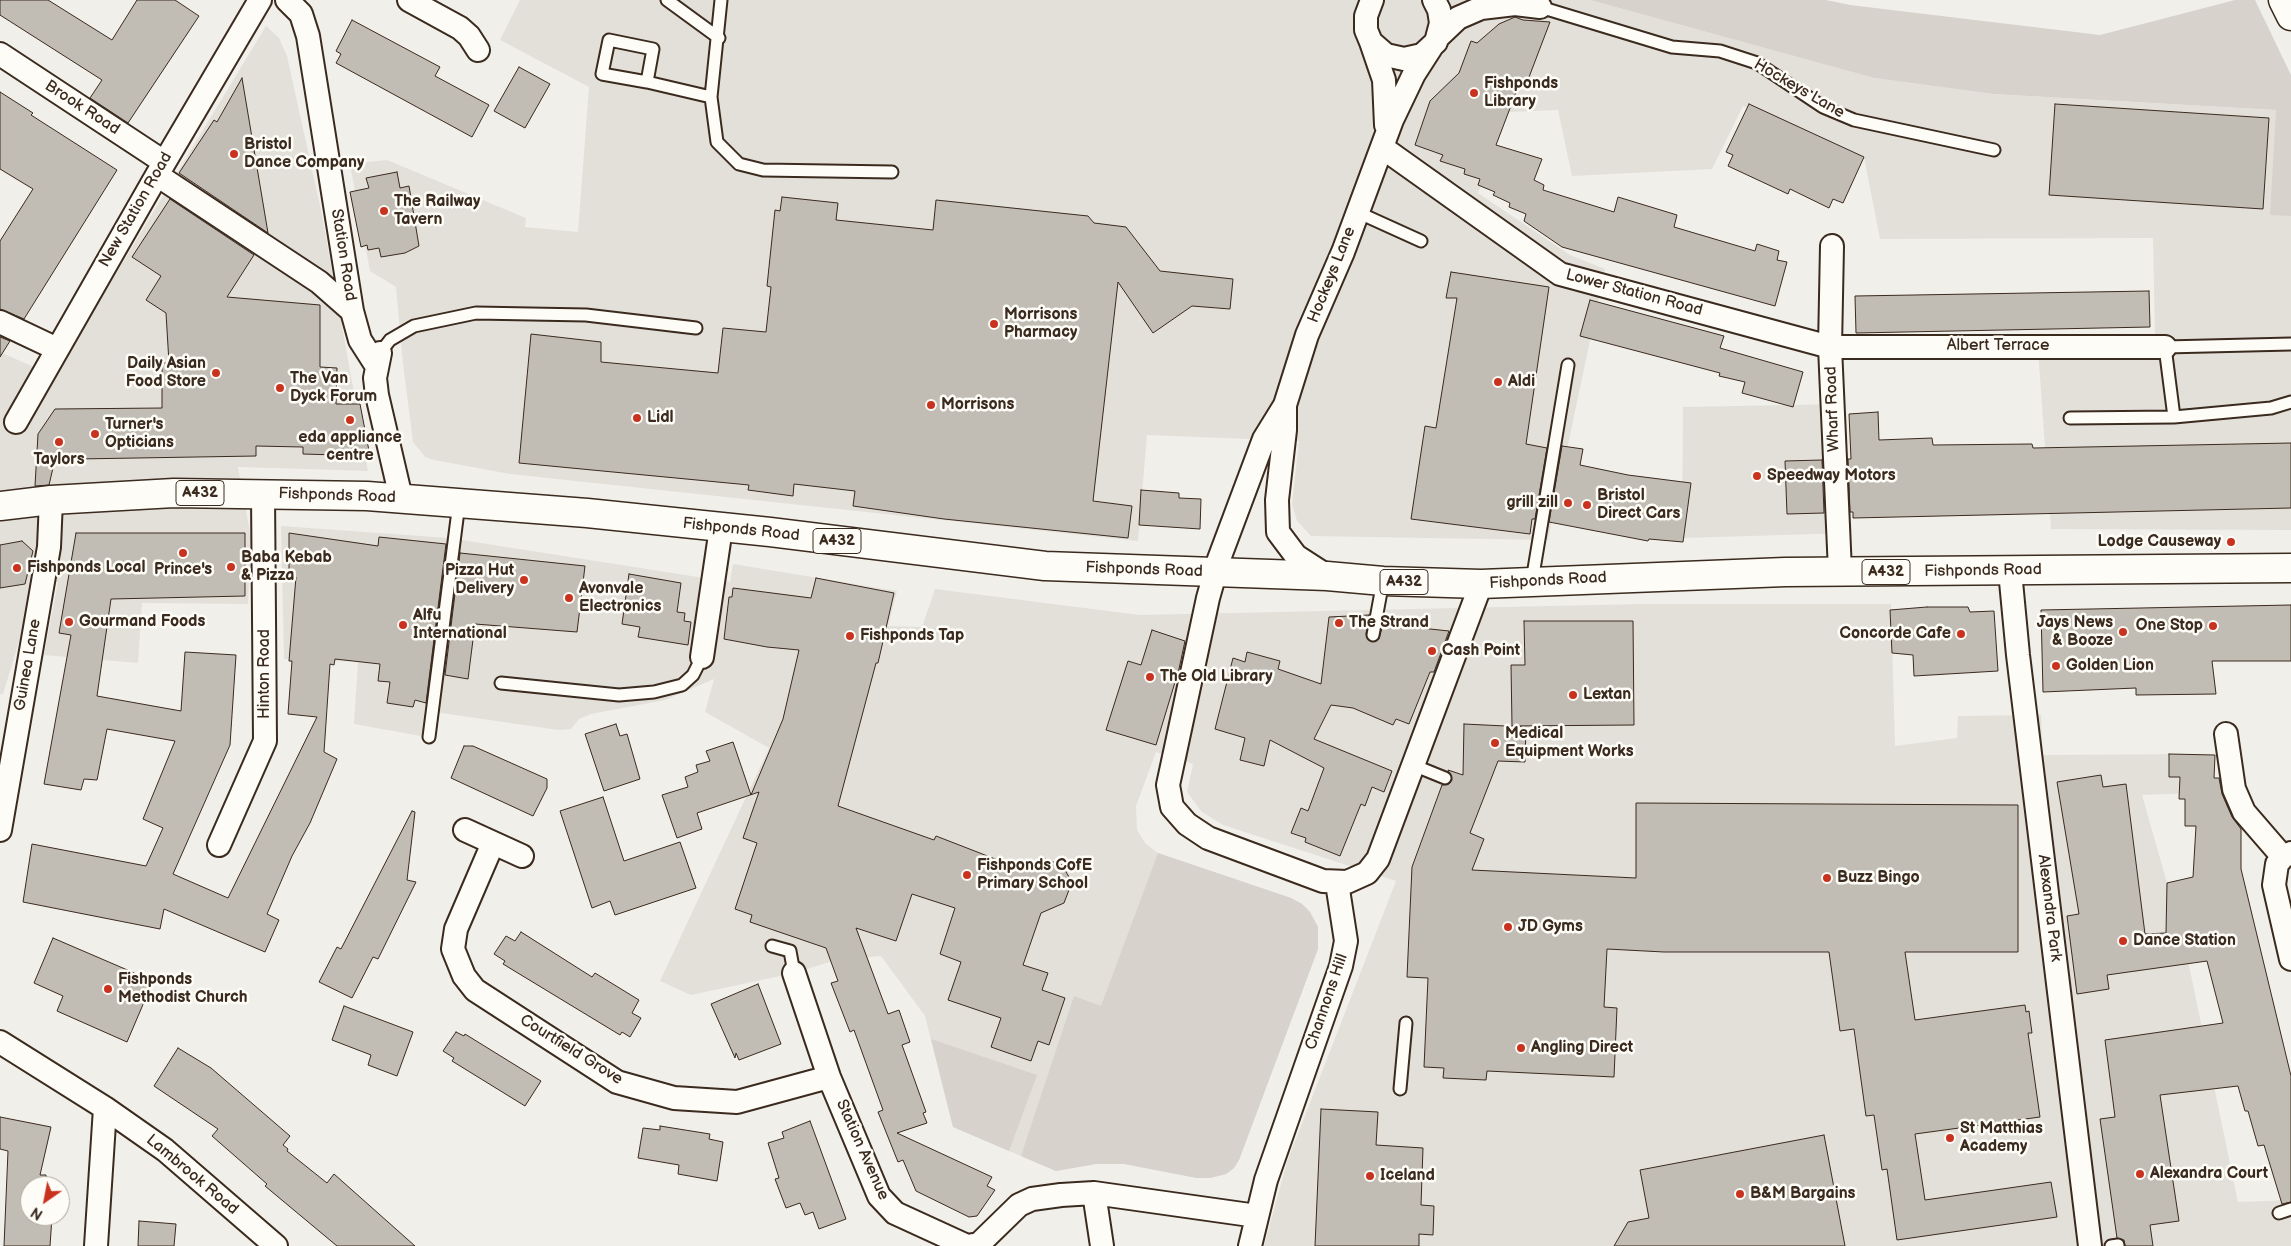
<!DOCTYPE html>
<style>
body{margin:0}
#map{position:relative;width:2291px;height:1246px;overflow:hidden;background:#f1efea;font-family:"Balsamiq Sans",sans-serif}
canvas{display:block}
.north{position:absolute;left:20px;top:1176px;width:50px;height:50px;box-sizing:border-box;background:#fdfcf7;border:1px solid #afa8a0;border-radius:50%;rotate:213deg;font-size:14px;font-weight:700;line-height:20px;text-align:center;color:#3b2a1e}
.north::after{content:'';display:block;margin:auto;width:18px;height:22px;background:#c8321e;clip-path:polygon(50% 0,100% 100%,50% 72%,0 100%)}
</style>
<div id="map">
<canvas width="2291" height="1246"></canvas>
<div class="north">N</div>
</div>
<script>
const g = document.querySelector('canvas').getContext('2d');
g.lineJoin = 'round';
function fill(path, color) {
  g.fillStyle = color;
  g.fill(path, 'evenodd');
}
function toPath(rows) {
  const path = new Path2D();
  for (const r of rows) {
    path.moveTo(r[0], r[1]);
    for (let i = 2; i < r.length; i += 2) path.lineTo(r[i], r[i + 1]);
  }
  return path;
}
function trace(path, color, width, dash) {
  g.strokeStyle = color;
  g.lineWidth = width;
  g.lineCap = dash ? 'butt' : 'round';
  g.setLineDash(dash || []);
  g.stroke(path);
}
function drawText(font, color, halo, rows, align = 'center') {
  g.font = font + ' "Balsamiq Sans",sans-serif';
  g.lineWidth = 5;
  g.setLineDash([]);
  g.textBaseline = 'middle';
  g.strokeStyle = halo;
  g.fillStyle = color;
  for (const [text, x, y, turn = 0] of rows) {
    g.save();
    g.translate(x, y);
    g.rotate((+turn || 0) * Math.PI / 180);
    g.textAlign = isNaN(turn) ? turn : align;
    if (halo) g.strokeText(text, 0, 0);
    g.fillText(text, 0, 0);
    g.restore();
  }
}
fill(toPath([
 [520,0,1590,0,1874,78,1993,94,2291,111,2291,530,2051,529,2037,336,2155,337,2153,238,1880,239,1864,157,1743,106,1712,169,1572,176,1558,110,1509,112,1478,193,1570,255,1605,269,1548,540,1311,536,1297,521,1292,504,1299,441,1147,435,1138,541,510,474,434,460,425,457,413,442,403,364,396,287,370,271,350,164,387,160,526,218,525,227,578,232,589,87,500,40],
 [266,26,279,38,287,56,322,215,368,471,238,467,251,538,248,604,142,603,138,663,44,655,58,582,38,580,3,694,0,694,0,352,54,376],
 [1842,404,1852,533,1682,538,1683,407],
 [281,526,449,538,730,582,733,564,897,591,888,626,922,627,935,589,1140,615,1641,604,1891,604,1895,746,1957,738,1958,716,2041,715,2043,755,2195,754,2196,793,2142,795,2185,946,2238,1202,2291,1200,2291,1246,1264,1246,1287,1162,1396,881,1223,825,1202,812,1187,792,1193,764,1156,752,1136,806,1137,830,1146,844,1158,853,1291,898,1302,904,1310,912,1318,927,1318,949,1239,1160,1234,1168,1226,1174,1210,1178,1197,1178,1124,1164,1096,1164,1056,1171,953,1127,925,1016,881,956,836,960,794,973,691,995,660,981,769,748,705,712,714,679,665,700,591,714,579,719,571,729,558,730,428,711,421,736,354,724,358,662,284,659]
]), '#e3e0da');
fill(toPath([
 [1590,0,1826,0,1850,5,2100,35,2235,0,2255,0,2291,75,2291,216,2270,215,2276,110,1993,94,1874,78],
 [1158,853,1291,898,1302,904,1310,912,1318,927,1318,949,1239,1160,1234,1168,1226,1174,1210,1178,1197,1178,1124,1164,1096,1164,1056,1171,1021,1156,1074,996,1101,1006],
 [931,1039,1037,1075,1009,1151,953,1127]
]), '#d7d2cc');
const building = toPath([
 [0,0,48,0,112,40,137,0,175,0,199,16,128,123,90,98,102,80,0,15,0,0],
 [1515,17,1523,20,1550,22,1526,85,1520,82,1496,145,1542,159,1534,180,1544,185,1543,190,1614,212,1618,197,1677,215,1674,227,1755,251,1757,244,1779,251,1777,260,1787,262,1775,306,1562,247,1524,221,1526,214,1509,207,1510,203,1493,195,1495,192,1478,185,1480,179,1464,174,1465,169,1440,161,1443,155,1415,145,1430,101,1459,73,1471,41,1477,43,1499,24,1515,17],
 [352,20,440,67,435,76,489,105,472,137,336,63,341,54,336,51,352,20],
 [519,67,550,84,525,128,494,111,519,67],
 [242,78,268,233,179,173,214,120,217,122,242,78],
 [0,92,33,113,31,115,117,170,24,319,0,309,0,241,33,189,0,169,0,92],
 [1749,104,1864,157,1843,203,1833,199,1829,208,1790,189,1788,194,1728,166,1733,155,1726,152,1749,104],
 [2055,104,2269,118,2263,209,2049,195,2055,104],
 [397,172,400,188,409,186,419,246,405,253,381,257,379,248,368,250,367,245,361,247,350,192,369,188,366,178,397,172],
 [782,197,838,203,836,220,933,230,936,200,1088,216,1094,223,1126,227,1160,271,1233,279,1230,309,1192,306,1153,333,1118,282,1093,501,1132,506,1128,538,944,519,853,506,855,491,794,484,793,496,748,490,749,485,519,463,531,334,601,342,601,362,718,373,723,328,766,332,771,287,767,286,775,210,780,211,782,197],
 [170,199,254,255,227,297,320,305,320,367,337,368,336,404,360,404,370,456,303,454,303,447,256,446,256,456,77,459,56,455,49,485,35,486,38,434,55,409,162,408,162,363,169,363,166,313,146,300,161,276,132,257,170,199],
 [1451,272,1549,287,1526,444,1547,448,1535,519,1532,519,1530,534,1411,519,1425,426,1436,428,1457,298,1446,298,1451,272],
 [2149,291,2150,327,1856,333,1855,296,2149,291],
 [1590,300,1724,336,1720,348,1803,372,1793,407,1742,393,1745,382,1719,376,1720,373,1580,336,1590,300],
 [0,337,10,341,0,357,0,337],
 [1878,412,1879,440,1932,438,1933,445,2032,444,2033,448,2291,443,2291,508,1853,518,1853,512,1850,512,1848,459,1851,459,1849,414,1878,412],
 [1562,446,1583,449,1580,465,1628,475,1691,483,1683,542,1649,539,1648,541,1549,522,1562,446],
 [1822,460,1824,513,1787,514,1785,461,1822,460],
 [1141,490,1179,493,1179,498,1201,499,1200,529,1139,525,1141,490],
 [76,533,245,533,245,596,111,599,97,696,181,711,185,652,236,655,230,745,173,874,228,898,317,717,288,714,292,661,289,661,296,577,289,576,289,533,378,546,379,537,446,544,426,703,415,700,413,707,387,703,390,682,378,681,380,664,335,659,334,665,330,664,324,752,337,759,310,823,292,856,267,914,279,920,265,952,164,909,160,929,23,902,32,844,146,866,163,828,143,819,175,741,107,729,97,780,84,779,81,790,44,784,71,635,59,633,76,533],
 [22,541,33,551,25,584,0,588,0,545,22,541],
 [460,553,585,566,577,632,475,624,468,679,445,675,460,553],
 [629,574,681,583,677,612,685,613,684,621,691,622,688,645,638,637,640,627,622,624,629,574],
 [816,578,894,593,878,663,876,663,838,806,934,840,936,836,1021,869,1045,859,1062,865,1072,882,1064,903,1041,913,1023,965,1048,973,1042,990,1065,998,1049,1045,1038,1041,1031,1061,991,1047,1001,1018,948,1000,961,962,940,954,955,908,912,894,896,941,856,928,888,1014,899,1010,910,1042,902,1045,926,1112,923,1113,927,1123,897,1133,992,1177,987,1186,995,1190,977,1216,969,1217,916,1191,903,1160,898,1162,878,1112,883,1110,854,1030,850,1032,831,983,838,981,826,948,750,922,752,915,735,909,757,843,743,838,759,792,697,813,702,829,677,838,662,795,688,787,685,777,698,772,696,765,710,761,706,751,733,742,751,795,783,719,799,650,767,647,724,639,729,597,732,597,733,588,811,598,816,578],
 [2291,605,2291,661,2212,661,2216,694,2136,695,2136,688,2043,692,2041,610,2291,605],
 [1927,607,1968,607,1970,612,1994,611,1998,671,1914,676,1913,655,1892,653,1890,610,1927,607],
 [1369,615,1366,634,1371,642,1379,639,1383,624,1449,631,1434,672,1430,672,1409,724,1396,719,1393,725,1353,708,1331,705,1314,739,1392,771,1384,792,1372,787,1365,806,1361,804,1340,856,1305,842,1306,838,1291,833,1301,808,1308,811,1324,768,1270,740,1264,766,1240,760,1245,738,1215,729,1233,658,1245,662,1247,652,1280,661,1278,669,1321,684,1329,617,1369,615],
 [1524,621,1633,621,1634,725,1512,726,1511,665,1525,665,1524,621],
 [1152,630,1185,641,1179,669,1156,745,1106,730,1128,661,1141,665,1152,630],
 [616,724,620,736,627,734,640,779,604,791,585,734,616,724],
 [1464,724,1526,727,1525,762,1498,761,1470,833,1484,839,1472,870,1636,878,1636,803,2018,805,2018,952,1905,952,1915,1020,2025,1005,2026,1012,2029,1011,2032,1033,2028,1033,2040,1117,1915,1134,1925,1200,2051,1182,2057,1217,1897,1240,1887,1169,1882,1170,1874,1115,1866,1116,1854,1029,1840,1031,1829,952,1664,952,1607,949,1604,1007,1617,1008,1614,1077,1487,1071,1486,1080,1443,1078,1444,1068,1424,1067,1428,978,1407,977,1412,867,1442,785,1449,784,1452,780,1448,770,1463,775,1464,724],
 [464,746,473,746,547,779,547,788,533,816,451,778,464,746],
 [2169,754,2215,755,2214,778,2219,778,2222,794,2232,817,2241,829,2241,869,2291,1076,2291,1202,2282,1204,2264,1145,2258,1146,2248,1111,2245,1111,2238,1086,2160,1095,2179,1221,2150,1225,2153,1246,2125,1246,2124,1240,2117,1238,2100,1119,2115,1117,2105,1040,2223,1023,2207,961,2107,975,2109,989,2077,994,2067,916,2079,914,2057,782,2101,775,2103,787,2126,784,2145,934,2166,933,2167,883,2193,877,2196,826,2185,826,2185,799,2179,799,2180,777,2169,777,2169,754],
 [603,797,624,861,680,842,696,888,615,915,610,901,592,908,560,811,603,797],
 [412,811,415,812,407,880,416,882,378,959,373,957,352,998,319,982,337,947,341,949,412,811],
 [521,932,592,977,595,973,639,1000,632,1013,641,1018,630,1037,622,1032,620,1035,503,964,505,961,494,954,506,936,515,941,521,932],
 [53,938,153,981,127,1042,57,1011,63,996,34,983,53,938],
 [758,984,781,1044,739,1060,736,1053,735,1058,711,1004,758,984],
 [344,1006,413,1032,397,1076,368,1065,371,1055,332,1040,344,1006],
 [456,1032,464,1036,465,1034,541,1081,525,1106,452,1061,454,1058,443,1051,456,1032],
 [178,1048,211,1068,290,1136,283,1145,288,1149,287,1151,327,1183,334,1174,415,1246,337,1246,265,1186,267,1184,212,1136,218,1129,154,1086,178,1048],
 [1321,1109,1378,1112,1376,1145,1423,1148,1421,1205,1434,1206,1433,1235,1419,1234,1419,1246,1315,1246,1321,1109],
 [0,1117,51,1127,40,1175,46,1175,46,1186,30,1186,30,1216,52,1217,50,1246,4,1246,8,1151,0,1149,0,1117],
 [810,1121,846,1219,819,1229,813,1212,805,1215,800,1203,786,1208,775,1179,779,1178,768,1143,784,1138,782,1132,810,1121],
 [660,1126,710,1134,709,1139,723,1142,717,1181,678,1174,679,1165,638,1158,643,1128,660,1130,660,1126],
 [1824,1135,1845,1246,1614,1246,1628,1222,1649,1218,1640,1170,1824,1135],
 [139,1221,176,1224,174,1246,138,1246,139,1221]
]);
fill(building, '#c1bcb4');
trace(building, '#3b2a1e', 1);
const service = toPath([
 [667,0,719,38],
 [721,0,711,97,717,142,739,164,763,170,892,172],
 [1540,7,1672,47,1720,51,1757,63,1823,107,1854,120,1994,150],
 [647,82,653,49,609,40,602,74,647,82,711,97],
 [1357,212,1421,241],
 [2291,344,2165,347,2174,417,2271,408,2291,402],
 [380,353,390,340,414,326,476,313,586,315,696,328],
 [2070,418,2174,417],
 [1532,581,1568,365],
 [1373,635,1383,581],
 [501,683,619,695,654,692,682,685,693,675,702,657],
 [429,737,459,503],
 [1413,765,1445,778],
 [772,946,790,951,794,973],
 [1400,1089,1406,1023],
 [2279,1213,2291,1209],
 [2111,1246,2118,1245]
]);
const minor = toPath([
 [287,0,301,14,308,36,352,311,360,340,376,365],
 [409,0,460,28,469,36,478,50],
 [1372,0,1366,16,1366,30,1371,42,1386,55,1404,59,1422,55,1436,42,1441,23,1439,10,1434,0],
 [1439,36,1458,18,1481,8,1515,4,1540,7],
 [1371,42,1384,80,1386,125],
 [0,54,164,162],
 [1383,148,1560,274,1830,347,2165,347],
 [157,175,319,282,352,311],
 [1832,246,1830,347,1840,571],
 [0,322,57,349],
 [380,353,375,378,377,395,401,498],
 [1285,405,1264,439,1219,559,1208,598,1168,785,1172,807,1187,824,1208,838,1323,881,1347,882,1367,873,1378,859,1481,584],
 [16,422,157,175,260,0],
 [2010,571,2018,655,2090,1246],
 [1327,576,1296,556,1278,532,1277,500,1285,430,1285,405,1307,335,1343,252,1392,120,1414,74,1432,46],
 [702,657,721,528],
 [2226,734,2234,789,2244,812,2283,857],
 [0,830,49,547,51,500],
 [465,830,522,856],
 [493,843,456,929,453,949,464,976,475,990,617,1082,674,1098,737,1102,829,1077],
 [219,845,265,741,263,494],
 [2291,853,2283,857,2277,864,2274,885,2291,959],
 [794,973,829,1077,879,1196,895,1213,967,1246,979,1244,1019,1205,1032,1199,1061,1195,1094,1193,1257,1216],
 [0,1042,105,1108,96,1246],
 [105,1108,165,1150,276,1246],
 [1094,1193,1102,1246],
 [1250,1246,1266,1180,1341,966,1346,941,1337,883]
]);
const secondary = toPath([
 [2283,0,2291,16]
]);
const primary = toPath([
 [0,506,51,500,174,493,367,496,587,513,770,532,1045,566,1327,576,1383,581,1481,584,1785,572,2291,568]
]);
trace(service, '#3b2a1e', 15);
trace(minor, '#3b2a1e', 26);
trace(secondary, '#3b2a1e', 31);
trace(primary, '#3b2a1e', 31);
trace(service, '#fdfcf7', 11);
trace(minor, '#fdfcf7', 22);
trace(secondary, '#fdfcf7', 28);
trace(primary, '#fdfcf7', 28);
for (const [x, y, r, color] of [
 [1474,93,5,"#c8321e"],
 [234,154,5,"#c8321e"],
 [384,211,5,"#c8321e"],
 [994,324,5,"#c8321e"],
 [216,373,5,"#c8321e"],
 [1498,382,5,"#c8321e"],
 [280,388,5,"#c8321e"],
 [931,405,5,"#c8321e"],
 [637,418,5,"#c8321e"],
 [350,420,5,"#c8321e"],
 [95,434,5,"#c8321e"],
 [59,442,5,"#c8321e"],
 [1757,476,5,"#c8321e"],
 [1568,503,5,"#c8321e"],
 [1587,505,5,"#c8321e"],
 [2231,542,5,"#c8321e"],
 [183,553,5,"#c8321e"],
 [231,567,5,"#c8321e"],
 [17,568,5,"#c8321e"],
 [524,580,5,"#c8321e"],
 [569,598,5,"#c8321e"],
 [69,622,5,"#c8321e"],
 [1339,623,5,"#c8321e"],
 [403,625,5,"#c8321e"],
 [2213,626,5,"#c8321e"],
 [2123,632,5,"#c8321e"],
 [1961,634,5,"#c8321e"],
 [850,636,5,"#c8321e"],
 [1432,651,5,"#c8321e"],
 [2056,666,5,"#c8321e"],
 [1150,677,5,"#c8321e"],
 [1573,695,5,"#c8321e"],
 [1495,743,5,"#c8321e"],
 [967,875,5,"#c8321e"],
 [1827,878,5,"#c8321e"],
 [1508,927,5,"#c8321e"],
 [2123,941,5,"#c8321e"],
 [108,989,5,"#c8321e"],
 [1521,1048,5,"#c8321e"],
 [1950,1138,5,"#c8321e"],
 [2140,1174,5,"#c8321e"],
 [1370,1176,5,"#c8321e"],
 [1740,1194,5,"#c8321e"]
]) {
  const dot = new Path2D();
  dot.arc(x, y, r, 0, 2 * Math.PI);
  g.fillStyle = color;
  g.fill(dot);
  trace(dot, '#fdfcf7', 2);
}
for (const [x, y, w] of [
 [200,493,48],
 [837,541,48],
 [1886,572,48],
 [1404,582,48]
]) {
  const box = new Path2D();
  box.roundRect(x - w / 2, y - 12.5, w, 25, 4);
  g.fillStyle = '#fdfcf7';
  g.fill(box);
  trace(box, '#3b2a1e', 1);
}
drawText('bold 15px', '#3b2a1e', null, [
 ["A432",200,493],
 ["A432",837,541],
 ["A432",1886,572],
 ["A432",1404,582]
]);
drawText('bold 16px', '#3b2a1e', '#fdfcf7', [
 ["Fishponds",1484,84],
 ["Library",1484,102],
 ["Bristol",244,145],
 ["Dance Company",244,163],
 ["The Railway",394,202],
 ["Tavern",394,220],
 ["Morrisons",1004,315],
 ["Pharmacy",1004,333],
 ["Daily Asian",206,364,"right"],
 ["Food Store",206,382,"right"],
 ["The Van",290,379],
 ["Dyck Forum",290,397],
 ["Aldi",1508,382],
 ["Morrisons",941,405],
 ["Lidl",647,418],
 ["Turner's",105,425],
 ["Opticians",105,443],
 ["eda appliance",350,438,"center"],
 ["centre",350,456,"center"],
 ["Taylors",59,460,"center"],
 ["Speedway Motors",1767,476],
 ["Bristol",1597,496],
 ["Direct Cars",1597,514],
 ["grill zill",1558,503,"right"],
 ["Lodge Causeway",2221,542,"right"],
 ["Baba Kebab",241,558],
 ["& Pizza",241,576],
 ["Fishponds Local",27,568],
 ["Prince's",183,570,"center"],
 ["Pizza Hut",514,571,"right"],
 ["Delivery",514,589,"right"],
 ["Avonvale",579,589],
 ["Electronics",579,607],
 ["Alfu",413,616],
 ["International",413,634],
 ["Gourmand Foods",79,622],
 ["The Strand",1349,623],
 ["Jays News",2113,623,"right"],
 ["& Booze",2113,641,"right"],
 ["One Stop",2203,626,"right"],
 ["Concorde Cafe",1951,634,"right"],
 ["Fishponds Tap",860,636],
 ["Cash Point",1442,651],
 ["Golden Lion",2066,666],
 ["The Old Library",1160,677],
 ["Lextan",1583,695],
 ["Medical",1505,734],
 ["Equipment Works",1505,752],
 ["Fishponds CofE",977,866],
 ["Primary School",977,884],
 ["Buzz Bingo",1837,878],
 ["JD Gyms",1518,927],
 ["Dance Station",2133,941],
 ["Fishponds",118,980],
 ["Methodist Church",118,998],
 ["Angling Direct",1531,1048],
 ["St Matthias",1960,1129],
 ["Academy",1960,1147],
 ["Alexandra Court",2150,1174],
 ["Iceland",1380,1176],
 ["B&M Bargains",1750,1194]
], 'left');
drawText('16px', '#3b2a1e', '#fdfcf7', [
 ["Hockeys Lane",1799,89,30],
 ["Brook Road",82,108,33],
 ["New Station Road",136,210,-60],
 ["Station Road",343,255,81],
 ["Hockeys Lane",1332,275,-68],
 ["Lower Station Road",1634,293,15],
 ["Albert Terrace",1998,346],
 ["Wharf Road",1833,409,-92],
 ["Fishponds Road",337,496,2],
 ["Fishponds Road",741,530,6],
 ["Fishponds Road",1144,570,2],
 ["Fishponds Road",1983,571,-1],
 ["Fishponds Road",1548,581,-3],
 ["Guinea Lane",28,665,-80],
 ["Hinton Road",265,674,-90],
 ["Alexandra Park",2049,908,83],
 ["Channons Hill",1327,1002,-71],
 ["Courtfield Grove",571,1050,32],
 ["Station Avenue",862,1150,66],
 ["Lambrook Road",192,1175,40]
]);
</script>
